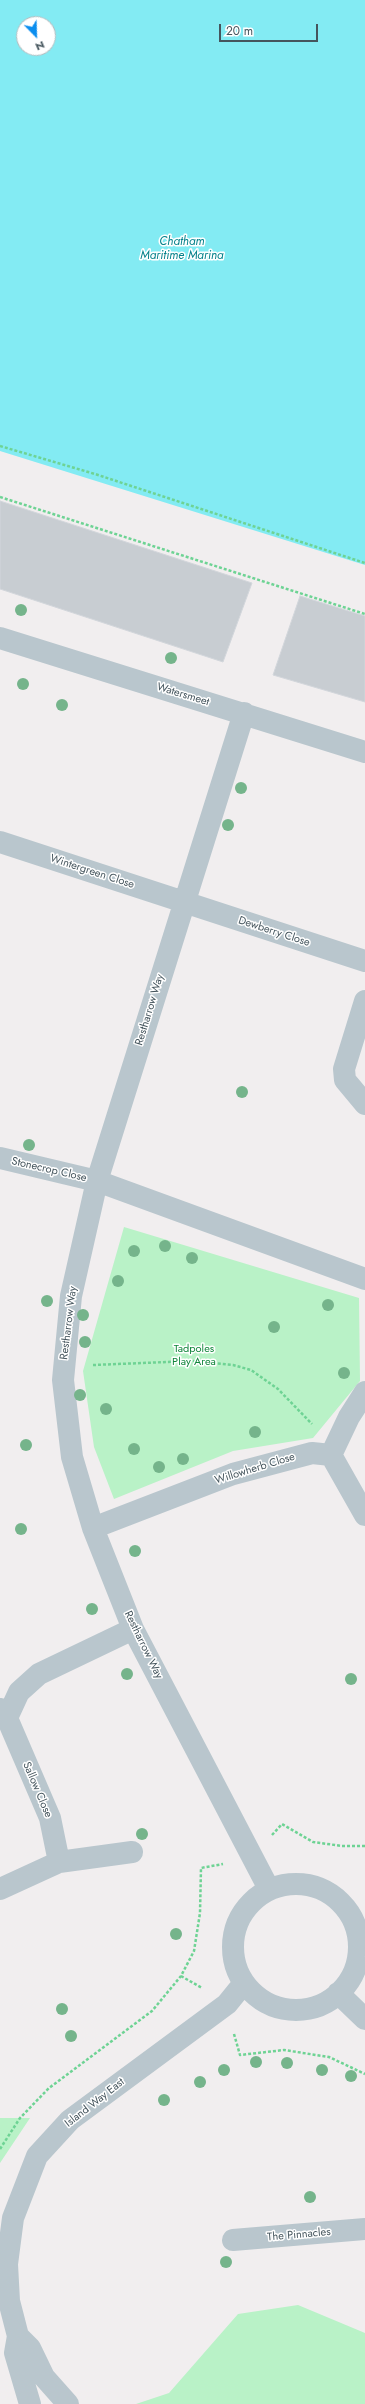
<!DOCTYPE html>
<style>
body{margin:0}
#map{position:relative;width:365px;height:2404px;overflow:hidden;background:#f1eeef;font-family:Jost,sans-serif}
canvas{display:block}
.north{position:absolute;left:16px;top:16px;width:40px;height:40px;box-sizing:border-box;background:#fff;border:1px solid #b5bbbe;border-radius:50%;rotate:157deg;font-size:11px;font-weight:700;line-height:16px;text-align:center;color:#45555d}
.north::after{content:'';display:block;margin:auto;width:14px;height:18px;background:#0b8eef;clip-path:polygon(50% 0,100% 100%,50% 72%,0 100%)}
.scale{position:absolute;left:219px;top:24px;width:99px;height:18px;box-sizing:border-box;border:2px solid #45555d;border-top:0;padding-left:5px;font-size:12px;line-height:14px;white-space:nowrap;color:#45555d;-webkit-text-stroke:3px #fff;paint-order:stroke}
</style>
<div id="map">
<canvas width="365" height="2404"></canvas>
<div class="north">N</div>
<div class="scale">20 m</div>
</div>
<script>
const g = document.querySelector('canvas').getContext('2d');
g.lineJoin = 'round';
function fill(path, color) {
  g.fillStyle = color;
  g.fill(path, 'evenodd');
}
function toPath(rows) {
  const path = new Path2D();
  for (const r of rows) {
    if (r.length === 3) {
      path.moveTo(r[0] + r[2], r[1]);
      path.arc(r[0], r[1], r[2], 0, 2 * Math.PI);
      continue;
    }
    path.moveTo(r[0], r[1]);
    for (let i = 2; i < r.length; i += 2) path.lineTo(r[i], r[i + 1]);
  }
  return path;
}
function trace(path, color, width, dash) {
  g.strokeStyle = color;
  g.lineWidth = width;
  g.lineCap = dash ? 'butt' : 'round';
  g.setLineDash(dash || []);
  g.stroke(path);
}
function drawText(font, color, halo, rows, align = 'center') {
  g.font = font + ' Jost,sans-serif';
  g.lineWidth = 3;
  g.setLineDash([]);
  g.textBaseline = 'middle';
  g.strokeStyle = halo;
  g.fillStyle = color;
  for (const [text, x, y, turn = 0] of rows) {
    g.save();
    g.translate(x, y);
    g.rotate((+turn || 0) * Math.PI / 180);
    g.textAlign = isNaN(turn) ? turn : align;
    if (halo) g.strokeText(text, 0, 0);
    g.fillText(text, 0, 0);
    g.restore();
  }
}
fill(toPath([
 [124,1227,359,1298,360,1381,313,1438,233,1451,114,1499,94,1447,83,1371],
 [0,2118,30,2118,0,2163],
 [298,2305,365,2333,365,2404,136,2404,169,2393,238,2314]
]), '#b9f2c7');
fill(toPath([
 [0,0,365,0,365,565,0,451],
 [24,24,48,24,48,48,24,48]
]), '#83ebf3');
const building = toPath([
 [0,501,252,583,223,662,0,589,0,501],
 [300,596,365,616,365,702,273,675,300,596]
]);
fill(building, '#c8cdd2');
trace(building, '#d2d6db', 1);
trace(toPath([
 [0,446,95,474,365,563],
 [0,497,365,614],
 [93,1365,192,1361,233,1365,251,1370,278,1389,312,1424],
 [272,1835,282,1824,313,1842,342,1846,365,1846],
 [181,1976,202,1988],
 [234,2034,240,2055,284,2050,329,2057,365,2074],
 [0,2149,20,2118,49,2088,152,2011,181,1976,194,1951,200,1913,201,1868,223,1864]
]), '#6ed394', 2.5, [3, 2]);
trace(toPath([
 [0,638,365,752],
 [244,713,97,1181,71,1296,63,1380,72,1457,93,1528,133,1629,269,1889],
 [0,842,365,961],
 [365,1001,344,1069,345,1080,365,1104],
 [0,1158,97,1181,365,1279],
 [331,1455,349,1417,365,1392],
 [93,1528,233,1474,312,1453,331,1455,365,1515],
 [0,1709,7,1718,50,1818,59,1862,132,1852],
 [7,1718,19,1692,39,1674,133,1629],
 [296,1947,63],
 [0,1889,59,1862],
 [338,1993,365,2019],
 [233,2240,365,2229],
 [18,2336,30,2348,44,2377,68,2404],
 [30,2404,15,2353,18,2336,9,2301,7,2264,13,2218,37,2156,70,2120,227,2004,244,1983]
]), '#b9c6cd', 22);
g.fillStyle = '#75b48b';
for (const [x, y] of [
 [21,610],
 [171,658],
 [23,684],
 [62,705],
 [241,788],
 [228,825],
 [242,1092],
 [29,1145],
 [165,1246],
 [134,1251],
 [192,1258],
 [118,1281],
 [47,1301],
 [328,1305],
 [83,1315],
 [274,1327],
 [85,1342],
 [344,1373],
 [80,1395],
 [106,1409],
 [255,1432],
 [26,1445],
 [134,1449],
 [183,1459],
 [159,1467],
 [21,1529],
 [135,1551],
 [92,1609],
 [127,1674],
 [351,1679],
 [142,1834],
 [176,1934],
 [62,2009],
 [71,2036],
 [256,2062],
 [287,2063],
 [224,2070],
 [322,2070],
 [351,2076],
 [200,2082],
 [164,2100],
 [310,2197],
 [226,2262]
]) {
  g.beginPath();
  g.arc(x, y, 6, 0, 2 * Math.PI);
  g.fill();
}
drawText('11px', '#45555d', '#fff', [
 ["Watersmeet",183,695,17],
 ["Wintergreen Close",92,872,18],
 ["Dewberry Close",274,932,18],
 ["Restharrow Way",150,1010,-73],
 ["Stonecrop Close",49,1170,13],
 ["Restharrow Way",69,1323,-83],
 ["Willowherb Close",255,1469,-17],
 ["Restharrow Way",143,1645,64],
 ["Sallow Close",37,1790,67],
 ["Island Way East",95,2103,-38],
 ["The Pinnacles",299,2235,-5]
]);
drawText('11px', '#10853a', '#fff', [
 ["Tadpoles",194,1349],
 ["Play Area",194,1362]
]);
drawText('italic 12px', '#05828b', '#fff', [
 ["Chatham",182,242],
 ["Maritime Marina",182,256]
]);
</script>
